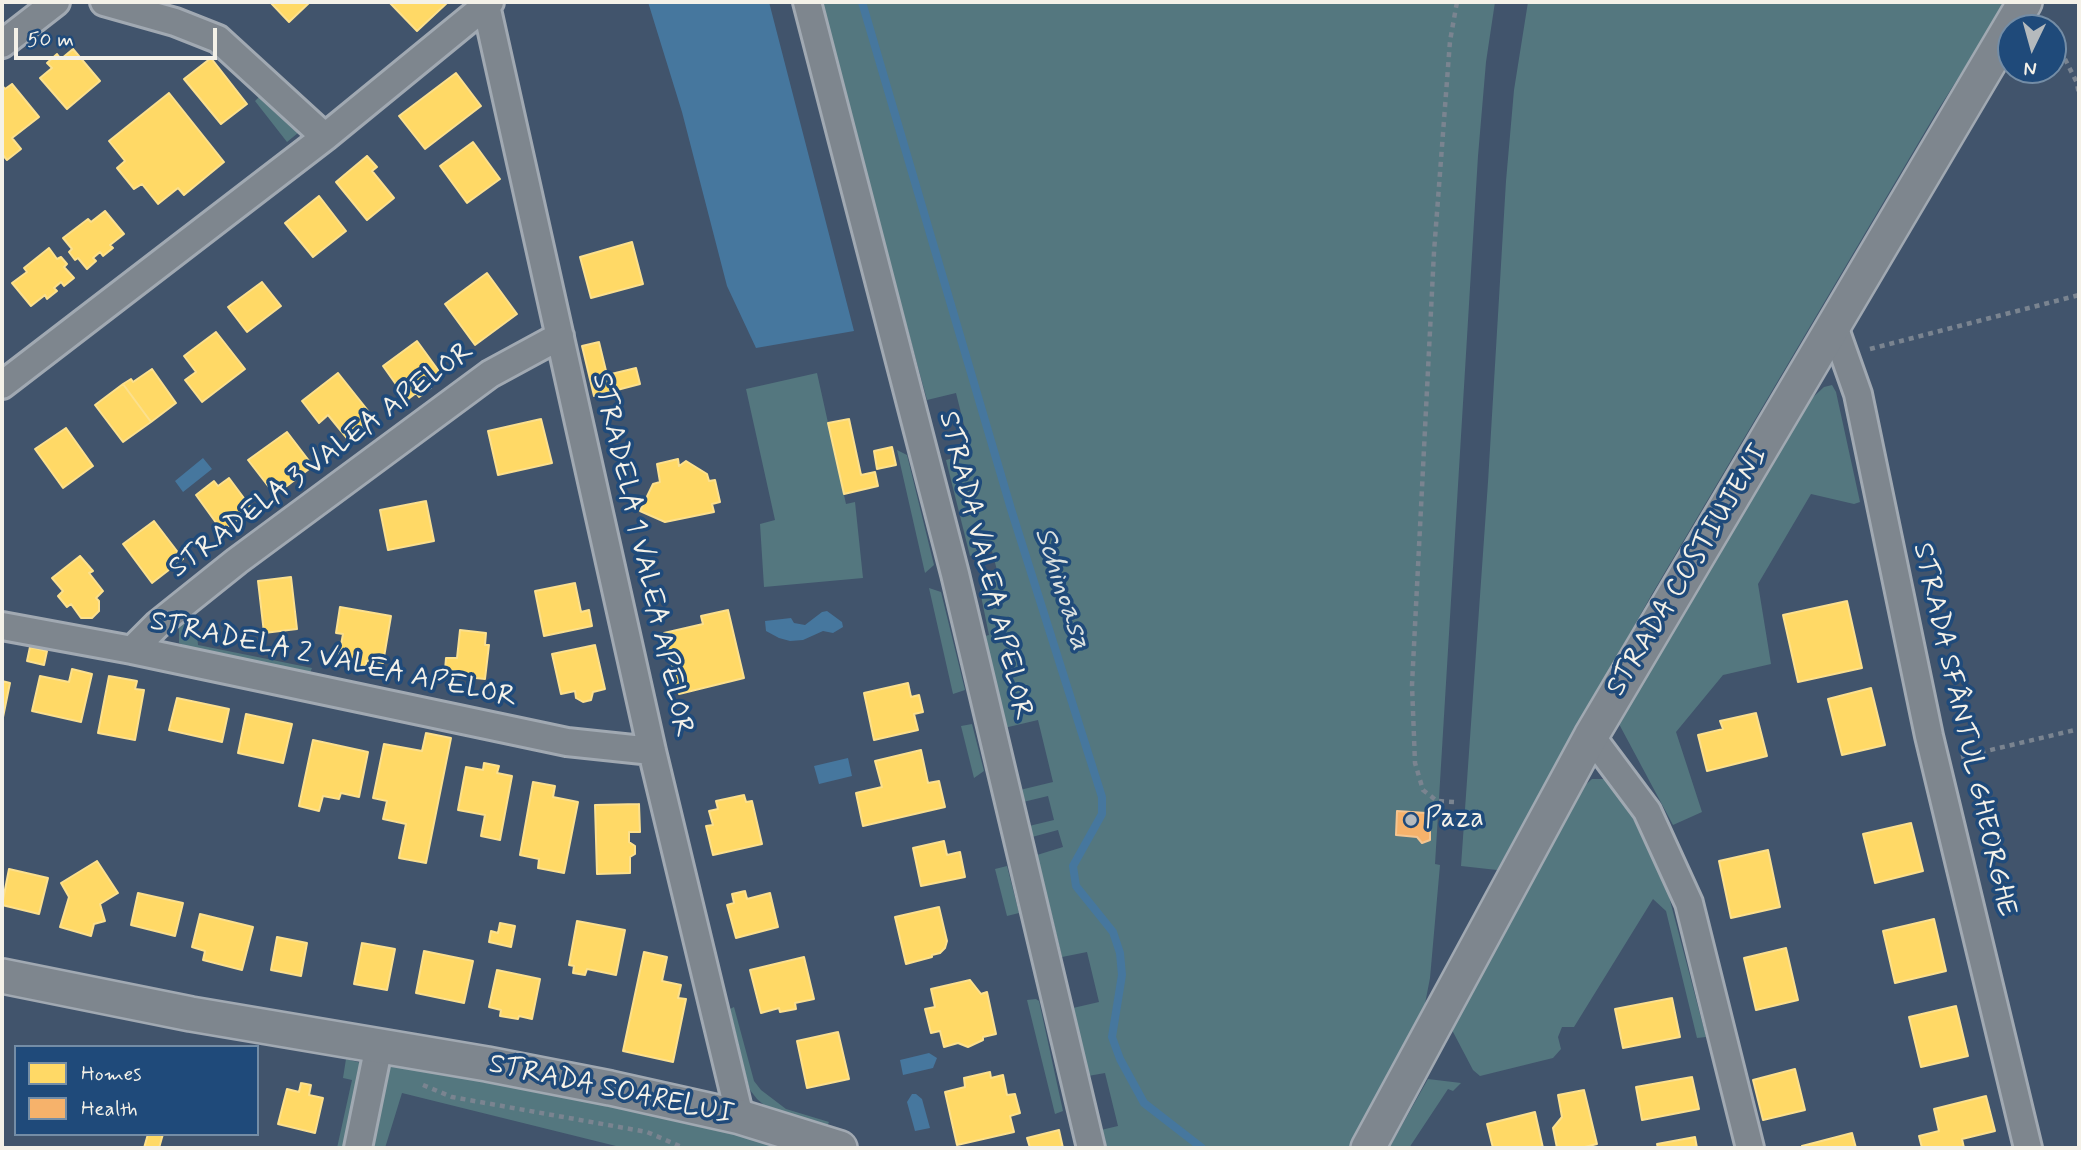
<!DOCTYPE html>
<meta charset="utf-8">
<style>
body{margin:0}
#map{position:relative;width:2081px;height:1150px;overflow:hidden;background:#41546c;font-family:Mynerve,sans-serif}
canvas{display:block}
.frame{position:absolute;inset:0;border:4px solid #f4f1e8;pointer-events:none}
.legend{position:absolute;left:14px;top:1045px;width:245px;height:91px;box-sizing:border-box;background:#1f4a7a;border:2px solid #748da6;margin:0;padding:9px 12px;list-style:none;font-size:21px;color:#f4f1e8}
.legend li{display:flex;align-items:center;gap:14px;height:35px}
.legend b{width:35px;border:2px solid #748da6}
.north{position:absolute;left:1997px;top:14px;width:70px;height:70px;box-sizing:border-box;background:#1f4a7a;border:2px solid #748da6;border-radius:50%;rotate:185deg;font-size:19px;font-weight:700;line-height:28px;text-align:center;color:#f4f1e8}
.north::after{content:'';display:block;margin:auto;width:24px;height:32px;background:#b5babd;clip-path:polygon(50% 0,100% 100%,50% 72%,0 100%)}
.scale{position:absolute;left:14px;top:28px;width:203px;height:32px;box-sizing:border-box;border:4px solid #f4f1e8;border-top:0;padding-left:9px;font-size:21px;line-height:24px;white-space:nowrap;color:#f4f1e8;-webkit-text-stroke:5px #1f4a7a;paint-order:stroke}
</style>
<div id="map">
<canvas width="2081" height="1150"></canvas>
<div class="frame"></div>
<ul class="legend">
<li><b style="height:19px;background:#ffd966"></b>Homes</li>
<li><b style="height:19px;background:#f6b26b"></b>Health</li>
</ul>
<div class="north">N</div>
<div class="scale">50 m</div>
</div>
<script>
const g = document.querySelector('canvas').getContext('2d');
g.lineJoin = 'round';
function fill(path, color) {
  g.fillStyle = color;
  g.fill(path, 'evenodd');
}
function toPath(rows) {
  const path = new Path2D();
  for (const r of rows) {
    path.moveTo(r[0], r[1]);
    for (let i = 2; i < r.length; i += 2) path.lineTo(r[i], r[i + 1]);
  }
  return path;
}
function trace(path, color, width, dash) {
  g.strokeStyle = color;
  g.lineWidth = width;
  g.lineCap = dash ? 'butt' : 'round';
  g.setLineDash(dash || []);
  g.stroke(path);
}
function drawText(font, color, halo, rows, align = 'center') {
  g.font = font + ' Mynerve,sans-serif';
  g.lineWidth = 7;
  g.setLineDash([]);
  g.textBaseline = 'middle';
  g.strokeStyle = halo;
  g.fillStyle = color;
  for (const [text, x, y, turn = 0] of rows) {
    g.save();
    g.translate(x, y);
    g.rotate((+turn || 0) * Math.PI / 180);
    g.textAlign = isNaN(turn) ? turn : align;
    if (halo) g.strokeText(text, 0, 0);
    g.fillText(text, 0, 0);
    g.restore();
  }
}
fill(toPath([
 [818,2,1495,2,1486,62,1478,156,1435,864,1440,865,1430,978,1424,1009,1348,1148,1105,1148,1101,1130,1118,1126,1105,1073,1088,1076,1073,1008,1099,1002,1087,952,1062,957,1037,855,1063,847,1058,830,1032,837,1029,826,1054,820,1048,796,1023,802,1020,790,1053,782,1038,720,1004,728,981,637,989,635,980,591,983,583,999,578,992,551,970,556,946,460,971,453,956,393,927,400],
 [1528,2,2006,2,1936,113,1652,594,1497,870,1461,866,1488,482,1506,181,1514,90],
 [261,95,304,128,287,142,255,101],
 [817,373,846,504,855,502,863,578,764,587,760,524,775,520,746,389],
 [1832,385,1836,392,1860,502,1854,504,1811,494,1758,584,1771,664,1723,675,1676,732,1702,812,1673,825,1619,724,1811,399,1824,387],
 [897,450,907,455,934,565,925,573],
 [929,588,941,592,965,690,953,694],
 [195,609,198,645,312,668,310,673,193,649,179,643,179,618],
 [972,724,984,771,974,778,961,726],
 [1592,779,1604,779,1616,783,1667,889,1706,1037,1697,1038,1666,911,1653,899,1574,1027,1562,1027,1558,1037,1561,1049,1553,1058,1480,1076,1473,1070,1452,1030,1453,1016,1583,787],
 [1007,866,1019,913,1007,916,995,869],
 [1036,999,1039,1001,1063,1111,1055,1114,1027,1000],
 [734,1007,754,1081,761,1090,786,1109,829,1122,827,1126,771,1111,757,1099,750,1090,746,1076,730,1009],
 [346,1059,365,1064,350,1148,337,1148,352,1080,343,1078],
 [386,1064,479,1075,804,1148,624,1148,402,1093,385,1148,363,1148],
 [1428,1079,1461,1083,1453,1091,1448,1089,1409,1148,1389,1148]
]), '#54777f');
fill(toPath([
 [648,2,769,2,854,331,756,348,727,286,682,112],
 [203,458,212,469,183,492,175,481],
 [827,611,842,622,843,627,833,633,823,631,803,640,790,641,779,638,766,631,765,621,791,618,794,623,805,625,822,612],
 [848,758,852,776,819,784,814,766],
 [929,1053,937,1058,933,1068,903,1075,900,1060],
 [912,1094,916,1094,922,1099,930,1128,915,1131,907,1102]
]), '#46779e');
const homes = toPath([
 [270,2,310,2,289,22,270,2],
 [389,2,448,2,417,31,389,2],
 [73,49,100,81,67,109,40,78,52,68,47,63,57,54,61,59,73,49],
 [211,58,247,104,221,124,184,79,211,58],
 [456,73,481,106,425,149,399,116,456,73],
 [12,84,39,117,12,138,21,149,7,160,2,154,2,85,5,89,12,84],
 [169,93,224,162,184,195,178,188,158,204,142,184,134,189,117,168,125,161,109,141,169,93],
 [473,142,500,179,467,203,440,166,473,142],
 [367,156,377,167,372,171,394,198,367,220,336,182,367,156],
 [319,196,346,231,313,257,285,223,319,196],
 [105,211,124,234,110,245,113,248,103,256,100,252,93,258,96,261,87,269,78,258,75,260,69,252,72,249,63,238,88,219,91,222,105,211],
 [632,242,643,284,591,298,580,257,632,242],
 [49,248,57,259,61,257,67,264,64,267,74,278,64,286,61,282,54,288,57,291,47,299,45,295,31,306,12,283,27,272,24,268,49,248],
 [487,273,517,314,475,345,445,304,487,273],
 [262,282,281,306,247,332,228,307,262,282],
 [216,332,245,369,202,402,185,380,196,372,184,356,216,332],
 [417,341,441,374,428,383,431,388,419,397,416,393,407,400,383,366,417,341],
 [599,342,607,375,636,368,640,384,594,396,582,346,599,342],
 [152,369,176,403,151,422,123,384,131,379,133,382,152,369],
 [338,373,373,417,361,426,365,431,350,442,328,415,319,423,302,401,338,373],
 [123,384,151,422,123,442,95,405,123,384],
 [541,419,552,463,498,475,488,431,541,419],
 [849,419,861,475,875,472,878,486,844,494,828,423,849,419],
 [66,428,93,466,63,488,35,449,66,428],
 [287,432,313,466,275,495,248,460,287,432],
 [892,447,896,465,877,469,874,451,892,447],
 [678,459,679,466,686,461,707,474,709,481,715,480,720,502,712,504,714,512,665,522,640,511,653,484,660,482,657,464,678,459],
 [229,478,252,509,222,531,196,495,214,481,218,486,229,478],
 [426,501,434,541,388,550,380,510,426,501],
 [154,521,183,559,152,583,123,544,154,521],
 [80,556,93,571,89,573,103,591,96,598,99,601,99,611,92,618,81,618,71,604,67,607,58,596,63,591,52,578,80,556],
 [291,577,297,629,264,633,258,581,291,577],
 [575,583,581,612,589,610,592,626,544,636,535,591,575,583],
 [1847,601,1862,668,1798,682,1783,615,1847,601],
 [340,607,391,616,383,663,366,661,366,666,338,661,343,634,336,633,340,607],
 [728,610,744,678,679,694,664,633,703,624,701,616,728,610],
 [460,630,486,633,485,645,489,645,485,679,456,676,456,671,445,670,446,658,457,658,460,630],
 [595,645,605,689,593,692,591,700,583,702,576,698,575,691,561,694,552,654,595,645],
 [30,647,47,651,44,665,27,661,30,647],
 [72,669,92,674,81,722,32,711,40,676,69,682,72,669],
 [109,676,137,681,135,689,144,690,135,740,98,733,109,676],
 [2,681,10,683,2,722,2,681],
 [908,683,911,697,919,695,923,712,914,714,918,730,874,740,864,693,908,683],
 [1871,688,1885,745,1842,755,1828,699,1871,688],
 [177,698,229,709,222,742,169,730,177,698],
 [1756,713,1767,756,1707,771,1698,735,1723,729,1720,721,1756,713],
 [246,714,292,724,283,763,238,753,246,714],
 [426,733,451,738,426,863,399,858,406,824,383,819,387,801,373,798,384,744,422,751,426,733],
 [313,740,368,752,359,797,341,793,339,799,323,796,319,811,299,806,313,740],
 [921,750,928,783,939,781,945,807,863,826,856,793,882,787,875,761,921,750],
 [484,763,499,766,497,773,512,776,500,840,481,836,485,815,458,810,466,767,483,770,484,763],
 [533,782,555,786,553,797,578,802,564,873,538,868,539,859,520,855,533,782],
 [744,795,746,802,752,801,762,844,713,855,706,826,713,825,709,811,718,809,716,801,744,795],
 [639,804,640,832,629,832,629,842,635,846,635,854,630,857,630,873,597,874,595,805,639,804],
 [1911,823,1923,871,1875,883,1863,834,1911,823],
 [944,841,947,855,960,852,965,877,921,886,913,848,944,841],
 [1768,850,1780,907,1731,918,1719,861,1768,850],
 [97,861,118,893,100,904,105,921,94,924,91,936,60,927,69,897,61,883,97,861],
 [9,869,48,878,39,914,2,905,9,869],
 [745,891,747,899,770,893,778,927,736,938,727,905,734,903,732,894,745,891],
 [138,893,183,903,175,936,131,925,138,893],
 [939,907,947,941,945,948,940,953,932,955,932,957,906,964,895,917,939,907],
 [200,914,253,927,242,970,203,960,205,951,192,947,200,914],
 [1934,919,1946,971,1895,983,1883,931,1934,919],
 [577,921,625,930,616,975,587,969,585,975,573,973,574,966,569,965,577,921],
 [500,923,515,926,511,947,489,942,491,931,498,933,500,923],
 [277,937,307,943,301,976,271,970,277,937],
 [362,943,395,949,387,990,354,984,362,943],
 [1786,948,1798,1000,1756,1010,1744,958,1786,948],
 [424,951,473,961,464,1003,416,993,424,951],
 [644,952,667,957,662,981,681,985,678,998,686,999,673,1062,623,1051,644,952],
 [804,957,814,999,795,1003,796,1009,780,1012,779,1008,761,1013,750,970,804,957],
 [497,970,540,979,532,1019,519,1016,518,1019,500,1016,501,1010,489,1007,497,970],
 [970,980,981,994,987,992,996,1034,983,1037,983,1040,968,1047,958,1043,944,1047,940,1031,931,1033,925,1009,935,1007,931,989,970,980],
 [1672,998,1680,1037,1623,1048,1615,1009,1672,998],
 [1956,1006,1968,1056,1921,1067,1909,1017,1956,1006],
 [838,1032,849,1079,807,1088,797,1041,838,1032],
 [1795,1069,1805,1110,1763,1120,1753,1080,1795,1069],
 [990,1072,991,1078,1003,1075,1007,1095,1015,1094,1020,1113,1010,1116,1014,1132,957,1145,945,1092,965,1087,964,1078,990,1072],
 [1692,1077,1699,1109,1642,1120,1636,1087,1692,1077],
 [301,1083,311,1085,309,1095,323,1098,315,1133,278,1124,287,1089,299,1092,301,1083],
 [1584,1090,1597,1144,1581,1148,1557,1148,1553,1128,1562,1117,1558,1095,1584,1090],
 [1986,1096,1995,1131,1962,1139,1964,1148,1922,1148,1919,1136,1939,1131,1934,1109,1986,1096],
 [1535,1112,1543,1148,1493,1148,1487,1124,1535,1112],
 [1059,1130,1063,1148,1030,1148,1027,1138,1059,1130],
 [1852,1133,1856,1148,1803,1148,1802,1146,1852,1133],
 [148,1134,163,1134,159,1148,144,1148,148,1134],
 [1695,1137,1697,1148,1658,1148,1657,1144,1695,1137]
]);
fill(homes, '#ffd966');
trace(homes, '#fce08d', 2);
const health = toPath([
 [1397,811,1426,813,1425,828,1430,831,1430,840,1422,843,1417,837,1396,835,1397,811]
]);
fill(health, '#f6b26b');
trace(health, '#f5c590', 2);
trace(toPath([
 [862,2,1011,509,1102,797,1102,814,1073,866,1076,886,1113,932,1120,953,1122,975,1112,1037,1120,1059,1144,1103,1202,1148]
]), '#46779e', 8);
const minor = toPath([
 [104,2,175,22,218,39,325,137],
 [807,2,955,574,1091,1148],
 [486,5,652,751,740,1117],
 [2,44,56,2],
 [1834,326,1858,394,1929,736,2028,1148],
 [2,385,325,137,490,2],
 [2,626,132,650,567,742,652,751],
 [132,650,157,625,237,561,490,374,560,336],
 [1591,736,1647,811,1689,903,1750,1148],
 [358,1148,379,1045]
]);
const tertiary = toPath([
 [2,976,191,1014,487,1064,610,1088,740,1117,840,1148],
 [1368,1148,1591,736,2025,2]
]);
trace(minor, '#a1a9b2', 32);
trace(tertiary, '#a1a9b2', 38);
trace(toPath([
 [2053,43,2064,57,2077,83,2079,95],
 [1870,349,2079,295],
 [1961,757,2079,729],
 [1454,802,1437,801,1423,790,1415,763,1412,685,1434,252,1450,41,1457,2],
 [423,1085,452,1097,647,1132,684,1148]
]), '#7a8490', 4.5, [5, 5]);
trace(minor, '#7e868e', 26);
trace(tertiary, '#7e868e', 33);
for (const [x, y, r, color] of [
 [1411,820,7,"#b5babd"]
]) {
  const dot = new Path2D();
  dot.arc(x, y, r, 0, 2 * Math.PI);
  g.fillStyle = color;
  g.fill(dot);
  trace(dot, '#1f4a7a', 2.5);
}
drawText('28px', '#f4f1e8', '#1f4a7a', [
 ["STRADELA 3 VALEA APELOR",322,461,-37],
 ["STRADELA 1 VALEA APELOR",641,555,77],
 ["STRADA VALEA APELOR",984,566,76],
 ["STRADA COSTIUJENI",1689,571,-59],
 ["STRADELA 2 VALEA APELOR",333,661,12],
 ["STRADA SFÂNTUL GHEORGHE",1963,730,77],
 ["STRADA SOARELUI",611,1091,12]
]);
drawText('28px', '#f4f1e8', '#1f4a7a', [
 ["Paza",1425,820]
], 'left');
drawText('italic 30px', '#dadfde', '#1f4a7a', [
 ["Schinoasa",1061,589,72]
]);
</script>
